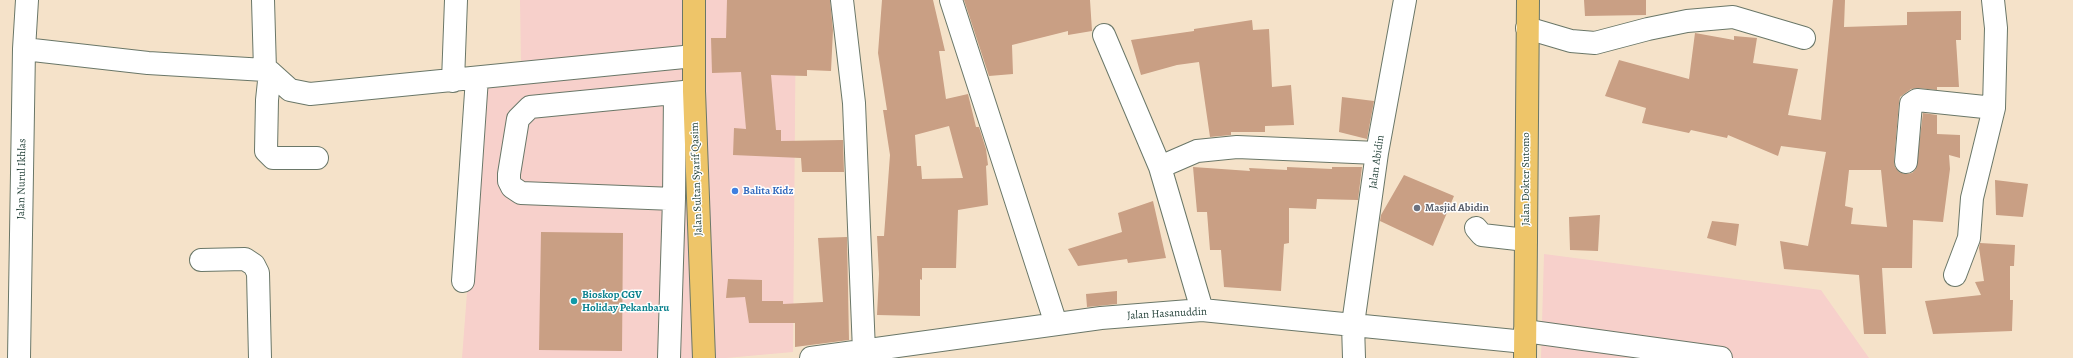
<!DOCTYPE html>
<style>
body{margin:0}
canvas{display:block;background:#f5e2c9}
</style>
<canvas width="2073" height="358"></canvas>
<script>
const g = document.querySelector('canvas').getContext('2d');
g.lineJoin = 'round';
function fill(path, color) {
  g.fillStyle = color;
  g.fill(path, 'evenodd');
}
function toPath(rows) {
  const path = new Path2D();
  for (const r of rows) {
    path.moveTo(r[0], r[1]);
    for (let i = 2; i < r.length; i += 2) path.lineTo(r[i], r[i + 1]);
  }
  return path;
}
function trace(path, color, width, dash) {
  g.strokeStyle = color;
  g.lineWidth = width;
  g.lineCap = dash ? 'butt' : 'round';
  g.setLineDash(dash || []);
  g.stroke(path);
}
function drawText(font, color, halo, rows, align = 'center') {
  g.font = font + ' Alegreya,serif';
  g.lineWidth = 3;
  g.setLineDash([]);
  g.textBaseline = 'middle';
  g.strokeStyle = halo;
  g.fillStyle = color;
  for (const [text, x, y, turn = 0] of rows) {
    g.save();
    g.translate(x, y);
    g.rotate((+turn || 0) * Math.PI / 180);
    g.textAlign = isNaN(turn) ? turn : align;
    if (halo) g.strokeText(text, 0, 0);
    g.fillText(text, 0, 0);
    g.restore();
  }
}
fill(toPath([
 [520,0,796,0,793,352,726,358,462,358,484,71,521,64],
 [1544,254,1821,290,1869,358,1541,358]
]), '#f7d0cb');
fill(toPath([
 [727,0,830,0,833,30,831,71,807,70,807,76,771,75,776,130,781,130,781,141,843,140,844,172,802,172,801,158,733,155,734,128,746,129,741,72,712,73,711,38,726,38],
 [882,0,933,0,945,51,939,51,946,99,968,94,976,127,979,127,986,149,988,165,986,166,988,205,958,210,956,268,922,268,922,280,920,279,920,316,877,315,879,274,877,236,884,236,890,155,883,110,887,110,878,53],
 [949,126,963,178,922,179,921,166,917,166,915,135],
 [964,0,1090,0,1092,31,1068,35,1068,31,1012,45,1013,74,989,76],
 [1584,0,1646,0,1646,15,1585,16],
 [1833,0,1845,0,1844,27,1907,25,1907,12,1961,11,1961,40,1956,40,1959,87,1937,87,1937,90,1918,88,1911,89,1900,97,1899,103,1894,161,1895,167,1899,172,1905,174,1912,173,1916,169,1923,113,1937,115,1937,134,1960,135,1960,158,1949,155,1950,169,1943,222,1913,220,1912,268,1882,268,1886,334,1864,334,1859,275,1784,269,1780,241,1808,246,1826,152,1781,146,1778,156,1728,135,1727,138,1691,130,1689,133,1642,123,1646,108,1605,96,1619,60,1689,79,1695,33,1734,40,1734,36,1757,38,1753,63,1798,69,1788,115,1821,120],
 [1849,170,1881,170,1887,227,1851,224,1853,208,1845,206],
 [1252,20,1253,30,1269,29,1272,87,1291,85,1294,125,1265,126,1265,132,1231,132,1231,135,1210,137,1199,62,1177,65,1141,75,1131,40,1194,31,1194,29],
 [1342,97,1374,101,1367,139,1339,132],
 [1193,167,1250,171,1249,168,1287,170,1287,167,1332,169,1332,167,1362,167,1358,200,1317,199,1316,209,1289,208,1289,243,1284,244,1281,291,1224,287,1221,250,1210,250,1207,212,1197,212],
 [1404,175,1454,196,1433,246,1380,221,1381,215],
 [1995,180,2028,184,2023,217,1996,215],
 [1153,201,1166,258,1128,263,1127,259,1078,266,1068,249,1122,232,1118,213],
 [1600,215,1598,251,1570,250,1569,217],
 [1712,221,1739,224,1736,246,1707,238],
 [541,232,623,233,622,351,539,350],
 [847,237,849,340,795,347,795,323,749,323,745,297,726,298,728,279,762,280,762,301,783,301,783,304,823,302,818,238],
 [1980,243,2015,245,2014,266,2010,266,2010,300,2013,300,2012,331,1933,334,1925,301,1981,295,1975,282,1984,281,1979,248],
 [1117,291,1117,304,1087,307,1086,294]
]), '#c99f84');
const minor = toPath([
 [263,0,265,70],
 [842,0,854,103,864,351],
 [951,0,1056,324],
 [1527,28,1571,41,1595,43,1648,29,1687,21,1733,17,1804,38],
 [1104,35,1160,167,1202,310],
 [24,49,148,63,265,70,270,72,290,90,310,94,694,56],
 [270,72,267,100,266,151,273,158,317,158],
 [453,81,456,0],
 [1906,162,1911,104,1917,100,1994,108],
 [1160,167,1197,151,1237,147,1377,153],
 [674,199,675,93],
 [1476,228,1482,235,1526,240],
 [201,260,245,259,254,265,258,273,260,358],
 [1955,275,1969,238,1972,198,1994,108,1996,28,1993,0],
 [463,281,477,78],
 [1525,331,1721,358],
 [19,358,24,49,27,0],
 [669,358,674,199,521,193,512,187,509,181,509,174,518,119,530,107,694,91],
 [811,358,1101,318,1202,310,1525,342],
 [1354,358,1353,324,1377,153,1405,0]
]);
const major = toPath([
 [694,0,694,91,704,358],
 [1525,358,1528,0]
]);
trace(minor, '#6a7768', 24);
trace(major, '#6a7768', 24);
trace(minor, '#fff', 22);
trace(major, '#eec569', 22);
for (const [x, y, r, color] of [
 [735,191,4,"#3f7fe0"],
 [1417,208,4,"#6b7280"],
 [574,301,4,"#0f9aa8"]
]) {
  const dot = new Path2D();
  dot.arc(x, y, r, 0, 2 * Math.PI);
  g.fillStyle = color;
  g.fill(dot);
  trace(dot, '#fff', 1.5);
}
drawText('11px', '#1f3d34', '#fff', [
 ["Jalan Abidin",1377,162,-82],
 ["Jalan Nurul Ikhlas",22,179,-89],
 ["Jalan Sultan Syarif Qasim",697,179,-92],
 ["Jalan Dokter Sutomo",1526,179,-90],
 ["Jalan Hasanuddin",1167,314,-3]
]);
drawText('bold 11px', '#366cbe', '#fff', [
 ["Balita Kidz",743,191]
], 'left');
drawText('bold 11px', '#5b616d', '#fff', [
 ["Masjid Abidin",1425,208]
], 'left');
drawText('bold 11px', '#0d838f', '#fff', [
 ["Bioskop CGV",582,295],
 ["Holiday Pekanbaru",582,308]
], 'left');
</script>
